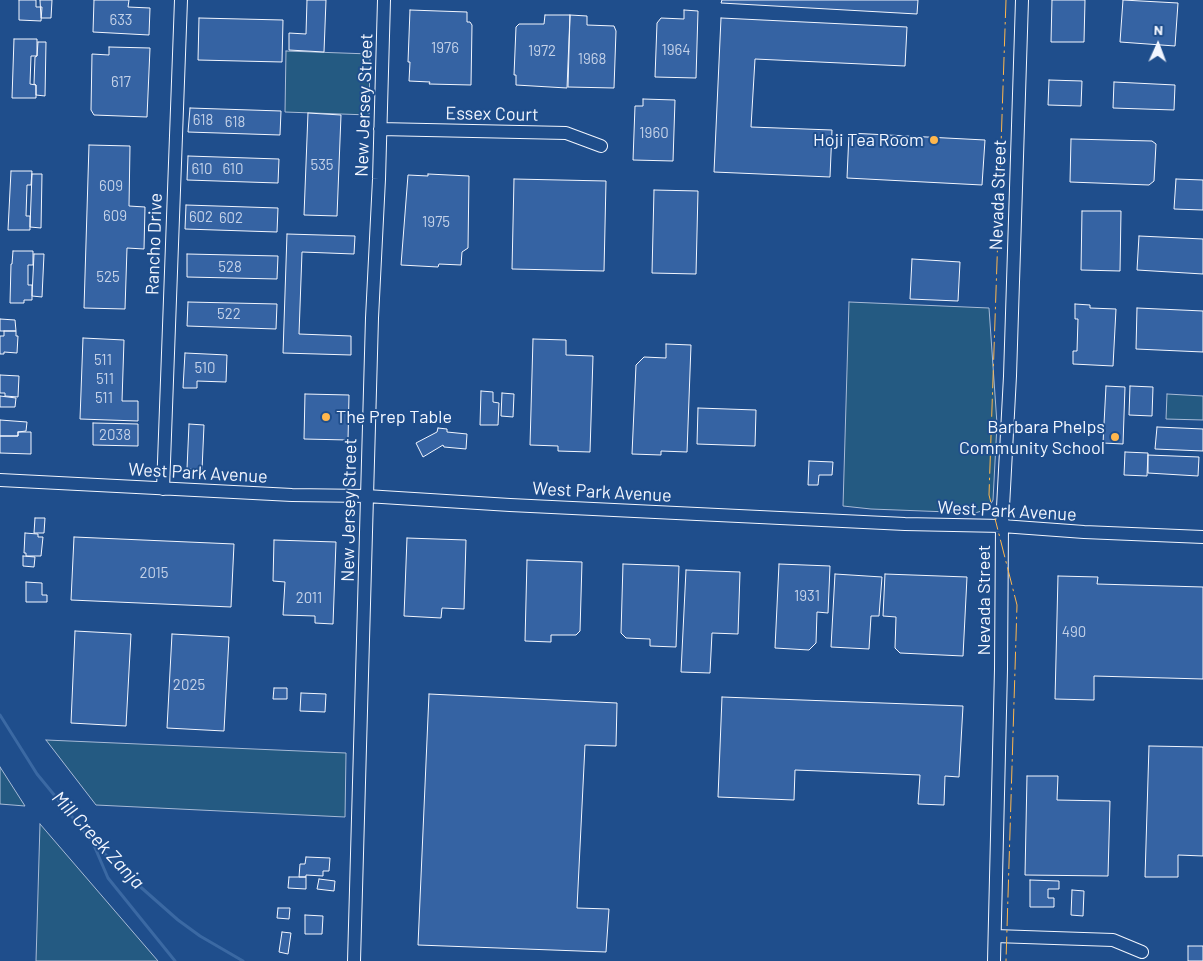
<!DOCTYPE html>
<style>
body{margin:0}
#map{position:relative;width:1203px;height:961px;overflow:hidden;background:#1f4e8c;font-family:Barlow,sans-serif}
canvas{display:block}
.north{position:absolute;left:1133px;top:20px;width:50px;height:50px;-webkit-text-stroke:4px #1f4e8c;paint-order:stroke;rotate:2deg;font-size:14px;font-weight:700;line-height:20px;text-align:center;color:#f2f6ff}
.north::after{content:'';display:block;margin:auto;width:18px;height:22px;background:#f2f6ff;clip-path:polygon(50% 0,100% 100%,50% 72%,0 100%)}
</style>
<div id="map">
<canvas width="1203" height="961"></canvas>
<div class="north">N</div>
</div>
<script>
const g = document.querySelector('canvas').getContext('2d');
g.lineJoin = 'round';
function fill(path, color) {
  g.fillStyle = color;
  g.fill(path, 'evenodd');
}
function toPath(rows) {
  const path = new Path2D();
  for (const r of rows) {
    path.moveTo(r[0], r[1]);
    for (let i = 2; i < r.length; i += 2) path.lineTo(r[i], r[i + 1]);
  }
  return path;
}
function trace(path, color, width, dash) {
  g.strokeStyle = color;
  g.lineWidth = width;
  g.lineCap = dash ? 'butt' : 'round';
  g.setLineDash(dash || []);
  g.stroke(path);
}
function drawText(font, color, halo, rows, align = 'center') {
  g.font = font + ' Barlow,sans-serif';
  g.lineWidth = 4;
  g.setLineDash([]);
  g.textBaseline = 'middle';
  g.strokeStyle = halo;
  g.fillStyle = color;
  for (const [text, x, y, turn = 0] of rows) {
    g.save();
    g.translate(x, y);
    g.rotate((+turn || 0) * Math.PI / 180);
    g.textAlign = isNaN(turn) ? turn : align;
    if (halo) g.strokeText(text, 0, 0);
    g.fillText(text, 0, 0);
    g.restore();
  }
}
const green = toPath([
 [286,51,370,54,369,115,285,112,286,51],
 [849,302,989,308,997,424,993,500,988,509,975,513,871,509,843,506,849,302],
 [1167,394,1203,396,1203,420,1166,419,1167,394],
 [46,740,346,753,345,817,96,805,46,740],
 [0,767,25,806,0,804,0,767],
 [40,824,158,961,36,961,40,824]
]);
fill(green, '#245a82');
trace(green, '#a8bbd7', 1);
trace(toPath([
 [0,715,37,774,92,841,119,868,178,920,200,936,243,961],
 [93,843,108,878,175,961]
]), '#3b69a3', 3);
const building = toPath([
 [19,0,36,0,36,7,42,7,41,21,19,20,19,0],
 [40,0,52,0,51,18,41,18,40,0],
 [94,0,129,0,128,7,150,8,149,35,93,32,94,0],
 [307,0,326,0,324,52,289,50,289,33,306,34,307,0],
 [722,0,918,0,917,14,721,3,722,0],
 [1052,0,1085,0,1084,42,1051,42,1052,0],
 [1123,0,1178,3,1175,46,1120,42,1123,0],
 [410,10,467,12,467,22,470,22,472,25,471,85,429,84,430,82,409,81,410,62,408,62,410,10],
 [684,10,698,11,696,78,655,77,657,23,661,18,684,19,684,10],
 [545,15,570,15,567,88,516,85,516,75,514,75,516,27,519,24,544,24,545,15],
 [570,15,587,16,587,25,614,26,616,31,614,88,568,87,570,15],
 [199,18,283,20,282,62,198,60,199,18],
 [721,18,907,27,905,66,755,59,751,127,832,130,830,177,714,172,721,18],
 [14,39,37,39,37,56,31,56,30,84,36,85,36,98,12,98,14,39],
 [38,42,46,42,45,96,36,95,36,85,34,84,35,57,37,56,38,42],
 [109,47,150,48,147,117,94,115,91,110,92,54,109,55,109,47],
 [1049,80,1082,81,1081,106,1048,105,1049,80],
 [1114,82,1175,85,1174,110,1113,108,1114,82],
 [643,99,675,100,673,161,633,160,635,106,643,106,643,99],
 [190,108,281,111,280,135,188,132,190,108],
 [308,113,341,115,337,216,304,215,308,113],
 [849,133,985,140,982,185,847,178,849,133],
 [1071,139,1152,141,1156,144,1154,181,1149,185,1070,182,1071,139],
 [89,145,130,146,129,206,145,207,144,249,127,248,125,309,84,308,89,145],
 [188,156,279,159,278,183,187,180,188,156],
 [11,171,32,171,31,185,27,185,26,216,30,216,30,230,8,230,11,171],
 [32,174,42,174,41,228,30,227,32,174],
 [428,174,469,176,468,248,462,252,461,265,439,264,438,267,401,265,408,175,428,176,428,174],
 [514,179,606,181,604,271,512,269,514,179],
 [1176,179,1203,180,1203,210,1174,209,1176,179],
 [654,190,698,191,696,274,652,273,654,190],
 [186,205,278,208,277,232,185,229,186,205],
 [1082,211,1121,211,1120,271,1081,270,1082,211],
 [287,234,355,236,354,254,302,252,299,334,351,336,351,355,283,353,287,234],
 [1139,236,1203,239,1203,274,1137,270,1139,236],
 [13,251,33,251,33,265,28,265,28,285,32,285,32,300,24,300,24,303,10,303,11,264,12,264,13,251],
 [34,254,44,254,42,297,32,296,34,254],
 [187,254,278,256,277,279,187,277,187,254],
 [912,259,960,262,958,301,910,299,912,259],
 [188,302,277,304,276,329,187,326,188,302],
 [1075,304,1090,305,1090,308,1116,309,1113,366,1073,364,1073,351,1077,351,1078,319,1075,319,1075,304],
 [1137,308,1203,311,1203,352,1136,349,1137,308],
 [0,319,15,320,16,331,0,331,0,319],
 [4,331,16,331,16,336,18,336,17,353,4,352,4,354,0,354,0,336,4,336,4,331],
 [83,338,124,340,122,401,138,401,138,421,80,419,83,338],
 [533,339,566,340,566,355,593,356,590,452,558,451,558,446,530,445,533,339],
 [666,344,691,345,687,452,661,451,661,455,632,454,636,365,644,357,666,358,666,344],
 [185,353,227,355,226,382,197,381,197,388,183,388,185,353],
 [0,375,19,376,18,397,5,396,5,393,0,393,0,375],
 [1106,386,1125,387,1123,444,1103,443,1106,386],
 [1130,386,1153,387,1152,416,1129,415,1130,386],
 [481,391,493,392,493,402,499,403,498,425,480,425,481,391],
 [502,393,514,394,513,417,501,416,502,393],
 [305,394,349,395,348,440,304,439,305,394],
 [0,396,16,398,15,407,0,407,0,396],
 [698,408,756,410,755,446,697,444,698,408],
 [0,420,27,422,26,431,18,432,18,436,0,436,0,420],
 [93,423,138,424,138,446,93,445,93,423],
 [189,424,204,425,202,470,187,469,189,424],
 [1157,427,1203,429,1203,451,1155,449,1157,427],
 [438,428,447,429,447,432,467,434,466,449,444,447,443,445,423,457,416,443,437,432,438,428],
 [18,432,31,432,31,454,0,453,0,436,18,436,18,432],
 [1125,452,1148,453,1147,476,1124,475,1125,452],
 [1148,455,1199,457,1198,476,1148,473,1148,455],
 [809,461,833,462,832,475,819,475,818,485,808,485,809,461],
 [35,518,45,518,44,533,34,533,35,518],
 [25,533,38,534,38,537,43,537,41,556,26,556,26,553,24,553,25,533],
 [74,537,234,544,231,607,71,600,74,537],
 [407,538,466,540,464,609,442,608,441,618,404,616,407,538],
 [274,540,336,542,333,624,315,623,315,616,283,615,285,582,273,581,274,540],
 [23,556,35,557,34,567,23,566,23,556],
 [527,560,582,562,580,631,576,635,551,635,551,642,525,641,527,560],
 [623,564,679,566,676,647,650,646,650,639,626,638,621,633,623,564],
 [779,564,830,566,828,613,817,612,816,643,809,650,775,648,779,564],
 [686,570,740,572,738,634,712,633,710,673,681,672,686,570],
 [835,574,882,577,879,616,871,616,869,649,831,647,835,574],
 [885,574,967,577,963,656,900,653,895,648,896,617,883,616,885,574],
 [1058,576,1098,577,1097,584,1203,587,1203,679,1094,676,1094,700,1055,699,1058,576],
 [26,582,42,583,42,595,47,595,47,602,26,602,26,582],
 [75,631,131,634,126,726,71,723,75,631],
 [172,634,229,637,224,731,167,728,172,634],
 [274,688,287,688,287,699,273,699,274,688],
 [301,693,326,694,325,712,300,711,301,693],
 [429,694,617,703,616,746,585,745,577,908,609,909,606,952,418,945,429,694],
 [722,697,963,706,959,777,945,776,944,805,918,804,920,775,795,770,794,800,718,797,722,697],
 [1149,746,1203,747,1203,856,1178,855,1178,877,1145,877,1149,746],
 [1027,776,1058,776,1057,800,1110,801,1108,876,1025,875,1027,776],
 [306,857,330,858,329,871,323,871,323,876,306,875,306,877,299,877,300,864,305,864,306,857],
 [289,877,306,877,306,889,288,888,289,877],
 [319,879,335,881,334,891,317,889,319,879],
 [1030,880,1059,881,1059,889,1048,889,1048,898,1054,898,1054,907,1030,907,1030,880],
 [1072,890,1084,891,1083,916,1071,915,1072,890],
 [278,908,290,908,289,919,277,918,278,908],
 [305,915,323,916,322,934,305,934,305,915],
 [282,932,291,933,288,954,279,952,282,932],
 [1188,946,1203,946,1203,961,1188,961,1188,946]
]);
fill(building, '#3563a3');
trace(building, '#f2f6ff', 1);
const minor = toPath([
 [380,129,566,133,601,146],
 [0,480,292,495,366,496,510,505,905,524,1002,526,1084,532,1203,537],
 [163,489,181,0],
 [995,936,1113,940,1142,952],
 [354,961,372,318,379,179,384,0],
 [994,961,1001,669,1002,526,1010,376,1022,0]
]);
trace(minor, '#f2f6ff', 14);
trace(minor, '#1f4e8c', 12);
trace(toPath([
 [1006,0,989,495,1017,605,1006,961]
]), '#ffb74d', 1, [18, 4, 2.5, 4]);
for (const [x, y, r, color] of [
 [934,140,5,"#ffb74d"],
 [326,417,5,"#ffb74d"],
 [1115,437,5,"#ffb74d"]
]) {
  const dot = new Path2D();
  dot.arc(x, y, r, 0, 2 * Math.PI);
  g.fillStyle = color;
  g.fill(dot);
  trace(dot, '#1f4e8c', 2);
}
drawText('15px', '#c3d1e8', null, [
 ["633",121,20],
 ["1976",445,48],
 ["1964",676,50],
 ["1972",542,51],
 ["1968",592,59],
 ["617",121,82],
 ["618",203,120],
 ["618",235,122],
 ["1960",654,133],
 ["535",322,165],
 ["610",202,169],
 ["610",233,169],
 ["609",111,186],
 ["609",115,216],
 ["602",201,217],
 ["602",231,218],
 ["1975",436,222],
 ["528",230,267],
 ["525",108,277],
 ["522",229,314],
 ["511",103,360],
 ["510",205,368],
 ["511",105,379],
 ["511",104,398],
 ["2038",115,435],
 ["2015",154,573],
 ["1931",807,596],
 ["2011",309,598],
 ["490",1074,632],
 ["2025",189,685]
]);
drawText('18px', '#f2f6ff', '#1f4e8c', [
 ["New Jersey Street",364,105,-88],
 ["Essex Court",492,114,1],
 ["Nevada Street",998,195,-88],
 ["Rancho Drive",154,244,-88],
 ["West Park Avenue",198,473,3],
 ["West Park Avenue",602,492,3],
 ["New Jersey Street",349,510,-89],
 ["West Park Avenue",1007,511,3],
 ["Nevada Street",984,600,-90]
]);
drawText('18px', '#f2f6ff', '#1f4e8c', [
 ["Hoji Tea Room",924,140],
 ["The Prep Table",336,417,"left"],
 ["Barbara Phelps",1105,427],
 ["Community School",1105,448]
], 'right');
drawText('italic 19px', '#f2f6ff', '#1f4e8c', [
 ["Mill Creek Zanja",98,840,47]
]);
</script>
